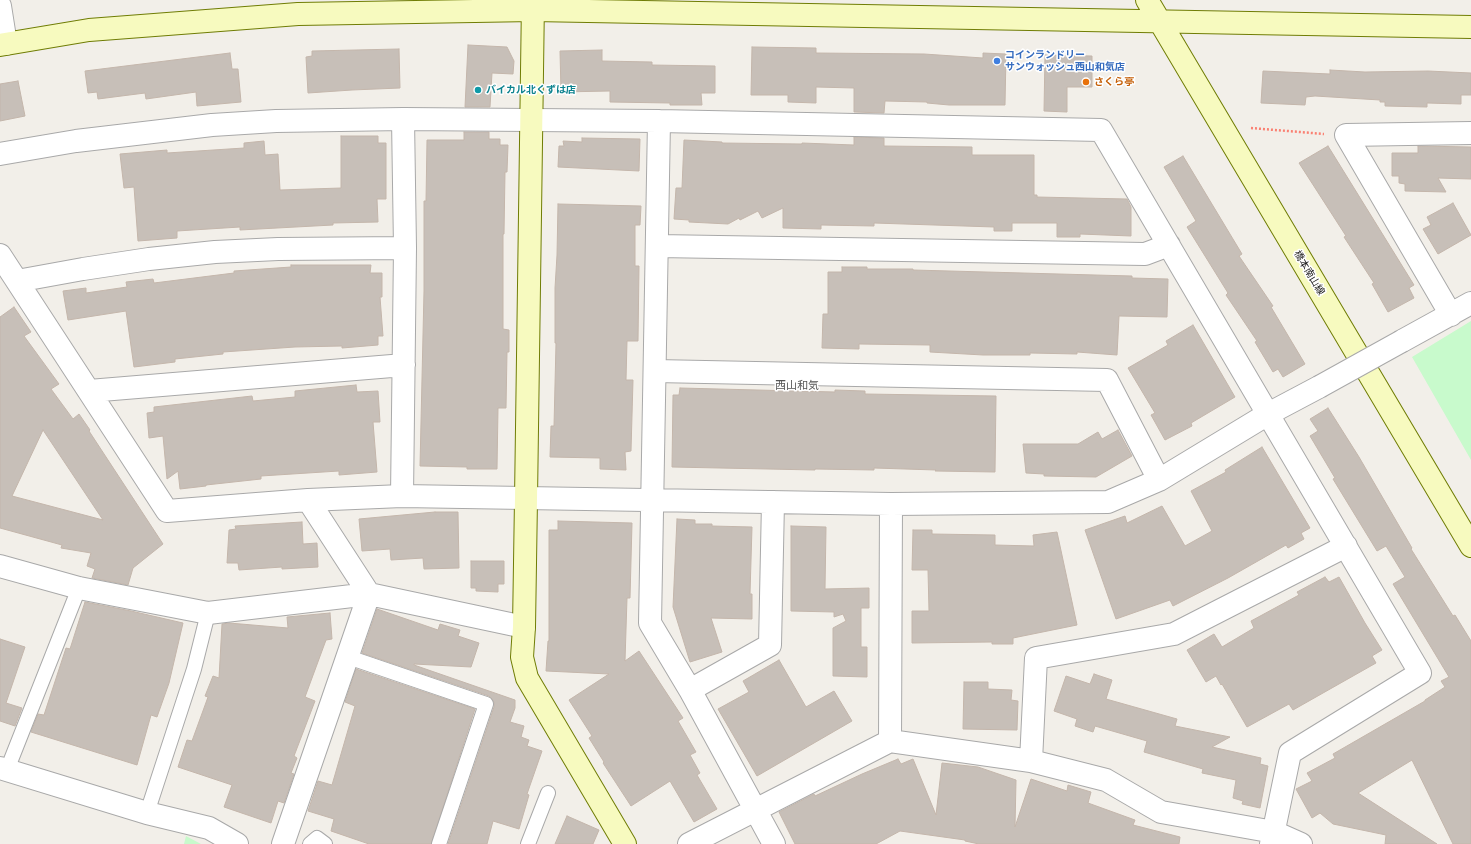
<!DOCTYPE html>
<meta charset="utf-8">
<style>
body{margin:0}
canvas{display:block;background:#f2efe9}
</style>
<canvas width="1471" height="844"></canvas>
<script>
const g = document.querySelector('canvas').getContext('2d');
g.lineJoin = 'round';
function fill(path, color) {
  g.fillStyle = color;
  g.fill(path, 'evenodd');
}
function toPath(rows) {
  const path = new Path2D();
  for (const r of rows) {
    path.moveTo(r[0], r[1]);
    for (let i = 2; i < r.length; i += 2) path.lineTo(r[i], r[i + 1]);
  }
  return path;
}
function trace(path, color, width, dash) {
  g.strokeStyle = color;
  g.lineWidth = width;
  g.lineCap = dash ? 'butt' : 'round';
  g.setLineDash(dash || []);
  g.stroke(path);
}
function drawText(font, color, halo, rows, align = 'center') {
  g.font = font + ' Rubik,"Noto Sans JP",sans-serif';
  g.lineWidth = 3;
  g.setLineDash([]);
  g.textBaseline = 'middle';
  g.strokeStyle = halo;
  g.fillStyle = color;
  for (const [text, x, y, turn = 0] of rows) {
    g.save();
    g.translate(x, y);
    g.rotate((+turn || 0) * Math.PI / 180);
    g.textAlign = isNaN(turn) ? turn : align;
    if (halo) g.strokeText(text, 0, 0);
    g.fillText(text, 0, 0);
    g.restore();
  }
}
fill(toPath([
 [1471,321,1471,460,1412,357],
 [186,836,201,844,184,844]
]), '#c8facc');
const building = toPath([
 [468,45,507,47,514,61,513,74,492,73,490,107,465,107,468,45],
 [752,47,816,48,816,53,924,54,983,58,983,53,1006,54,1005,105,949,105,927,103,927,102,885,101,884,113,854,112,854,88,816,87,816,103,788,102,788,95,751,95,752,47],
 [399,49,400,88,352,90,308,93,306,57,312,56,312,51,399,49],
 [602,50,602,61,652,62,652,65,715,66,715,93,701,93,702,105,670,105,670,103,610,102,610,91,561,92,560,51,602,50],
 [230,53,232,69,238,69,241,102,197,106,196,92,146,99,145,93,98,99,97,92,88,93,85,71,230,53],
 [1045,55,1092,56,1092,87,1067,87,1067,112,1044,111,1045,55],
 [1330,70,1365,72,1428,71,1471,73,1471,95,1461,95,1461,104,1427,103,1427,107,1385,106,1385,102,1380,102,1380,100,1315,96,1306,97,1305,105,1261,103,1263,71,1330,74,1330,70],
 [18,81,25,116,0,121,0,84,18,81],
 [464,132,489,132,489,139,500,139,500,145,508,145,507,172,505,172,504,234,503,234,503,329,509,330,509,352,507,352,506,408,498,408,497,469,467,469,467,467,420,466,424,291,424,201,426,201,427,140,464,140,464,132],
 [341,136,378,136,378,143,386,143,386,199,377,199,378,222,333,223,333,225,240,230,240,227,177,231,177,238,138,241,134,187,124,188,120,154,167,150,167,153,244,148,244,143,264,141,265,155,278,154,280,190,341,188,341,136],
 [854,137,884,138,884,146,972,147,972,155,1034,155,1034,195,1037,195,1037,197,1127,199,1131,207,1131,236,1080,234,1080,237,1057,237,1057,223,1012,223,1012,231,994,231,994,227,874,223,874,226,821,225,821,229,783,228,783,208,762,218,758,211,740,220,739,218,728,224,689,222,689,220,674,219,676,188,682,188,684,140,722,142,722,143,802,144,802,143,854,145,854,137],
 [582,138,640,139,639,171,558,167,559,146,564,146,563,141,582,142,582,138],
 [1328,146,1414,285,1409,288,1414,298,1388,312,1372,284,1374,283,1344,237,1346,236,1299,163,1328,146],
 [1418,146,1471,147,1471,179,1438,178,1446,192,1405,191,1405,184,1399,183,1399,176,1392,176,1392,153,1418,153,1418,146],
 [1183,156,1242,254,1239,256,1273,306,1271,307,1305,364,1283,377,1278,369,1273,372,1255,342,1257,341,1226,295,1228,293,1187,227,1196,221,1164,167,1183,156],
 [1453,203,1471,235,1438,254,1423,229,1431,225,1427,217,1453,203],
 [558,204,641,206,640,225,635,225,635,266,639,266,638,341,627,341,626,380,633,380,631,451,625,452,626,470,600,469,600,458,550,457,551,426,554,426,556,343,555,343,555,288,557,255,558,204],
 [291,265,371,265,370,273,382,273,382,297,380,297,383,336,378,336,378,345,342,348,342,346,295,347,223,352,223,354,175,359,175,362,134,367,126,311,68,320,63,291,86,288,86,293,127,287,126,282,153,279,154,283,234,273,234,271,291,267,291,265],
 [842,267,867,267,867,269,913,269,913,270,1132,276,1132,278,1168,279,1167,317,1119,316,1117,355,1077,352,1077,354,1030,353,1030,355,983,355,930,352,930,345,859,344,859,349,822,348,823,314,828,314,828,272,842,272,842,267],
 [14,307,31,332,24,336,59,384,51,389,73,419,79,414,90,430,89,431,163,544,133,568,128,585,92,578,95,569,87,566,91,553,61,548,62,545,0,528,0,317,14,307],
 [43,430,103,520,12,496,43,430],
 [1193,325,1235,397,1191,423,1192,426,1165,440,1151,415,1155,413,1128,368,1168,345,1166,341,1193,325],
 [356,385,357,392,378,391,380,422,373,422,377,472,339,475,339,471,261,476,261,479,206,485,206,486,180,489,178,471,167,479,163,436,149,438,147,413,154,412,154,407,252,396,253,401,295,397,295,391,356,385],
 [680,388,835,392,835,390,865,391,865,394,996,396,995,472,935,471,936,470,874,468,874,470,815,469,815,470,672,467,673,395,679,395,680,388],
 [1328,408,1359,457,1412,548,1411,549,1453,616,1455,615,1471,641,1471,844,1453,844,1412,760,1358,793,1437,844,1385,844,1386,835,1333,824,1320,813,1312,818,1296,789,1312,781,1307,773,1335,758,1333,754,1425,701,1425,700,1445,687,1441,681,1449,677,1393,584,1405,577,1386,546,1377,551,1333,479,1335,478,1310,436,1318,431,1310,419,1328,408],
 [1118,430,1132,456,1096,477,1044,476,1044,474,1026,473,1023,444,1078,444,1098,432,1102,439,1118,430],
 [1262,447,1310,528,1301,533,1304,539,1288,548,1286,545,1228,578,1173,606,1170,600,1116,619,1085,530,1125,516,1127,523,1162,506,1185,546,1212,531,1191,491,1226,472,1225,470,1262,447],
 [435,512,458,512,459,568,424,569,423,558,391,560,390,549,362,551,359,519,435,512],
 [677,519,695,520,695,524,712,524,712,526,752,527,750,594,752,594,752,619,711,618,722,652,690,662,673,607,677,519],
 [558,521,632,523,630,598,627,598,625,661,639,651,683,718,678,721,696,752,690,755,700,773,697,775,717,809,694,822,670,781,631,806,603,763,604,762,589,738,592,736,569,700,609,674,546,671,548,641,549,641,549,530,558,530,558,521],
 [302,522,303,544,317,543,318,567,282,569,282,567,239,570,238,563,227,563,229,530,236,529,235,526,302,522],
 [791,526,826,527,825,589,869,588,869,608,861,608,861,647,867,647,867,677,833,676,833,628,846,621,843,614,834,617,834,612,791,611,791,526],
 [913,530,932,530,932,534,995,535,995,545,1034,546,1033,535,1057,532,1077,625,1013,638,1013,644,992,644,992,642,912,643,912,611,929,611,928,570,912,570,913,530],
 [471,561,504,561,504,584,498,584,498,592,476,591,476,588,471,588,471,561],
 [1325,577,1329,582,1339,577,1365,623,1382,650,1372,656,1376,663,1293,710,1289,704,1247,727,1222,684,1221,685,1216,676,1206,682,1187,650,1214,634,1222,647,1254,628,1251,621,1299,595,1297,592,1325,577],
 [85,602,131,611,183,623,169,683,157,717,151,715,137,765,31,732,38,714,44,715,66,648,70,649,85,602],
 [377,609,438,630,440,624,460,630,458,636,479,643,471,667,414,664,414,665,515,700,515,708,510,722,524,726,521,737,529,740,527,746,542,751,527,794,529,795,519,829,493,821,487,844,448,844,494,707,494,702,489,696,362,653,377,609],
 [330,613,332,639,326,640,305,697,315,701,294,756,297,758,291,773,294,774,284,803,278,801,271,823,224,807,232,785,178,767,187,740,192,741,208,697,205,696,213,676,219,678,222,624,229,623,288,628,287,617,330,613],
 [0,639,25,647,6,703,22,708,15,726,0,721,0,639],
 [779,660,806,707,834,691,852,721,757,776,718,709,749,692,743,681,779,660],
 [356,669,475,709,431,844,369,844,331,831,334,819,308,811,318,781,332,785,355,706,345,702,356,669],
 [1094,674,1112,680,1106,699,1177,719,1175,726,1230,737,1212,747,1261,758,1260,764,1268,766,1260,808,1242,804,1243,801,1233,798,1236,780,1202,773,1203,769,1144,752,1147,741,1095,726,1093,732,1075,726,1077,719,1054,711,1066,676,1090,684,1094,674],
 [964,682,988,682,988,689,1012,690,1011,700,1018,701,1017,730,963,729,964,682],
 [898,759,901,764,913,759,936,815,942,763,978,767,1016,780,1015,827,1031,779,1067,791,1068,785,1091,792,1088,803,1135,820,1133,825,1180,837,1179,844,979,844,965,841,965,840,900,831,876,844,795,844,779,812,814,794,815,796,862,774,898,759],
 [567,816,599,830,593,844,555,844,567,816]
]);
fill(building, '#c7bfb8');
trace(building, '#c4b6ab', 1);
const lane = toPath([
 [348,657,486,704,439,844],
 [7,770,79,588],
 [147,813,194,669,208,613],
 [310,844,317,838,325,844],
 [528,844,548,793]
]);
const street = toPath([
 [0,6,6,44],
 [659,121,650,623,690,690,774,844],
 [0,154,76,141,212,125,276,121,403,119],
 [658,246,1145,254,1169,245],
 [0,255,167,511,308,500,402,496,891,504,1108,502,1159,480,1268,414,1319,387],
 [17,281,83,269,149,259,215,252,278,249,405,248],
 [1451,315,1346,135,1471,133],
 [1402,341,1471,303],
 [655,371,1107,380,1159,480],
 [89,391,404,365],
 [402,496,405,248,403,119,659,121,1101,130,1420,673,1290,753,1271,844],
 [0,566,79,588,208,613,369,594,524,627],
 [690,690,770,645,773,502],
 [890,741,891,504],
 [1031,761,1036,658,1174,634,1346,546],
 [0,768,147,813,209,828,237,844],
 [283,844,369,594,308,500],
 [689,844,890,741,1031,761,1106,780,1161,812,1274,832,1301,844]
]);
const secondary = toPath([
 [533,0,526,499,524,627,522,657,527,678,625,844],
 [1147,0,1471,546],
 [0,45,89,30,298,14,533,10,1471,27]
]);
trace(lane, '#a9a9a9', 16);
trace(street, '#a9a9a9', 24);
trace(secondary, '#707d05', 24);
trace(toPath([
 [1251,128,1324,134]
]), '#fa8072', 2.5, [2, 2]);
trace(lane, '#fff', 14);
trace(street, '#fff', 22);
trace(secondary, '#f7fabf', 22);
const streetBridge = toPath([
 [1319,387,1402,341]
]);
trace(streetBridge, '#a9a9a9', 24, []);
trace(streetBridge, '#fff', 22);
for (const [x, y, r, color] of [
 [997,61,4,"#3f7fe0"],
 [1086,82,4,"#e8710a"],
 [478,90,4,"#0f9aa8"]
]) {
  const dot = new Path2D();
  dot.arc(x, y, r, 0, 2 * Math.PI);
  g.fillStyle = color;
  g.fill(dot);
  trace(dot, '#fff', 1.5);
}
drawText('bold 10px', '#366cbe', '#fff', [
 ["コインランドリー",1005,55],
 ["サンウォッシュ西山和気店",1005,67]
], 'left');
drawText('bold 10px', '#c56008', '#fff', [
 ["さくら亭",1094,82]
], 'left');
drawText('bold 10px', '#0d838f', '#fff', [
 ["バイカル北くずは店",486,90]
], 'left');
drawText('10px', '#222', '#fff', [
 ["橋本南山線",1309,273,59]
]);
drawText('11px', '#555', '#fff', [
 ["西山和気",797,386]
]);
</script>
